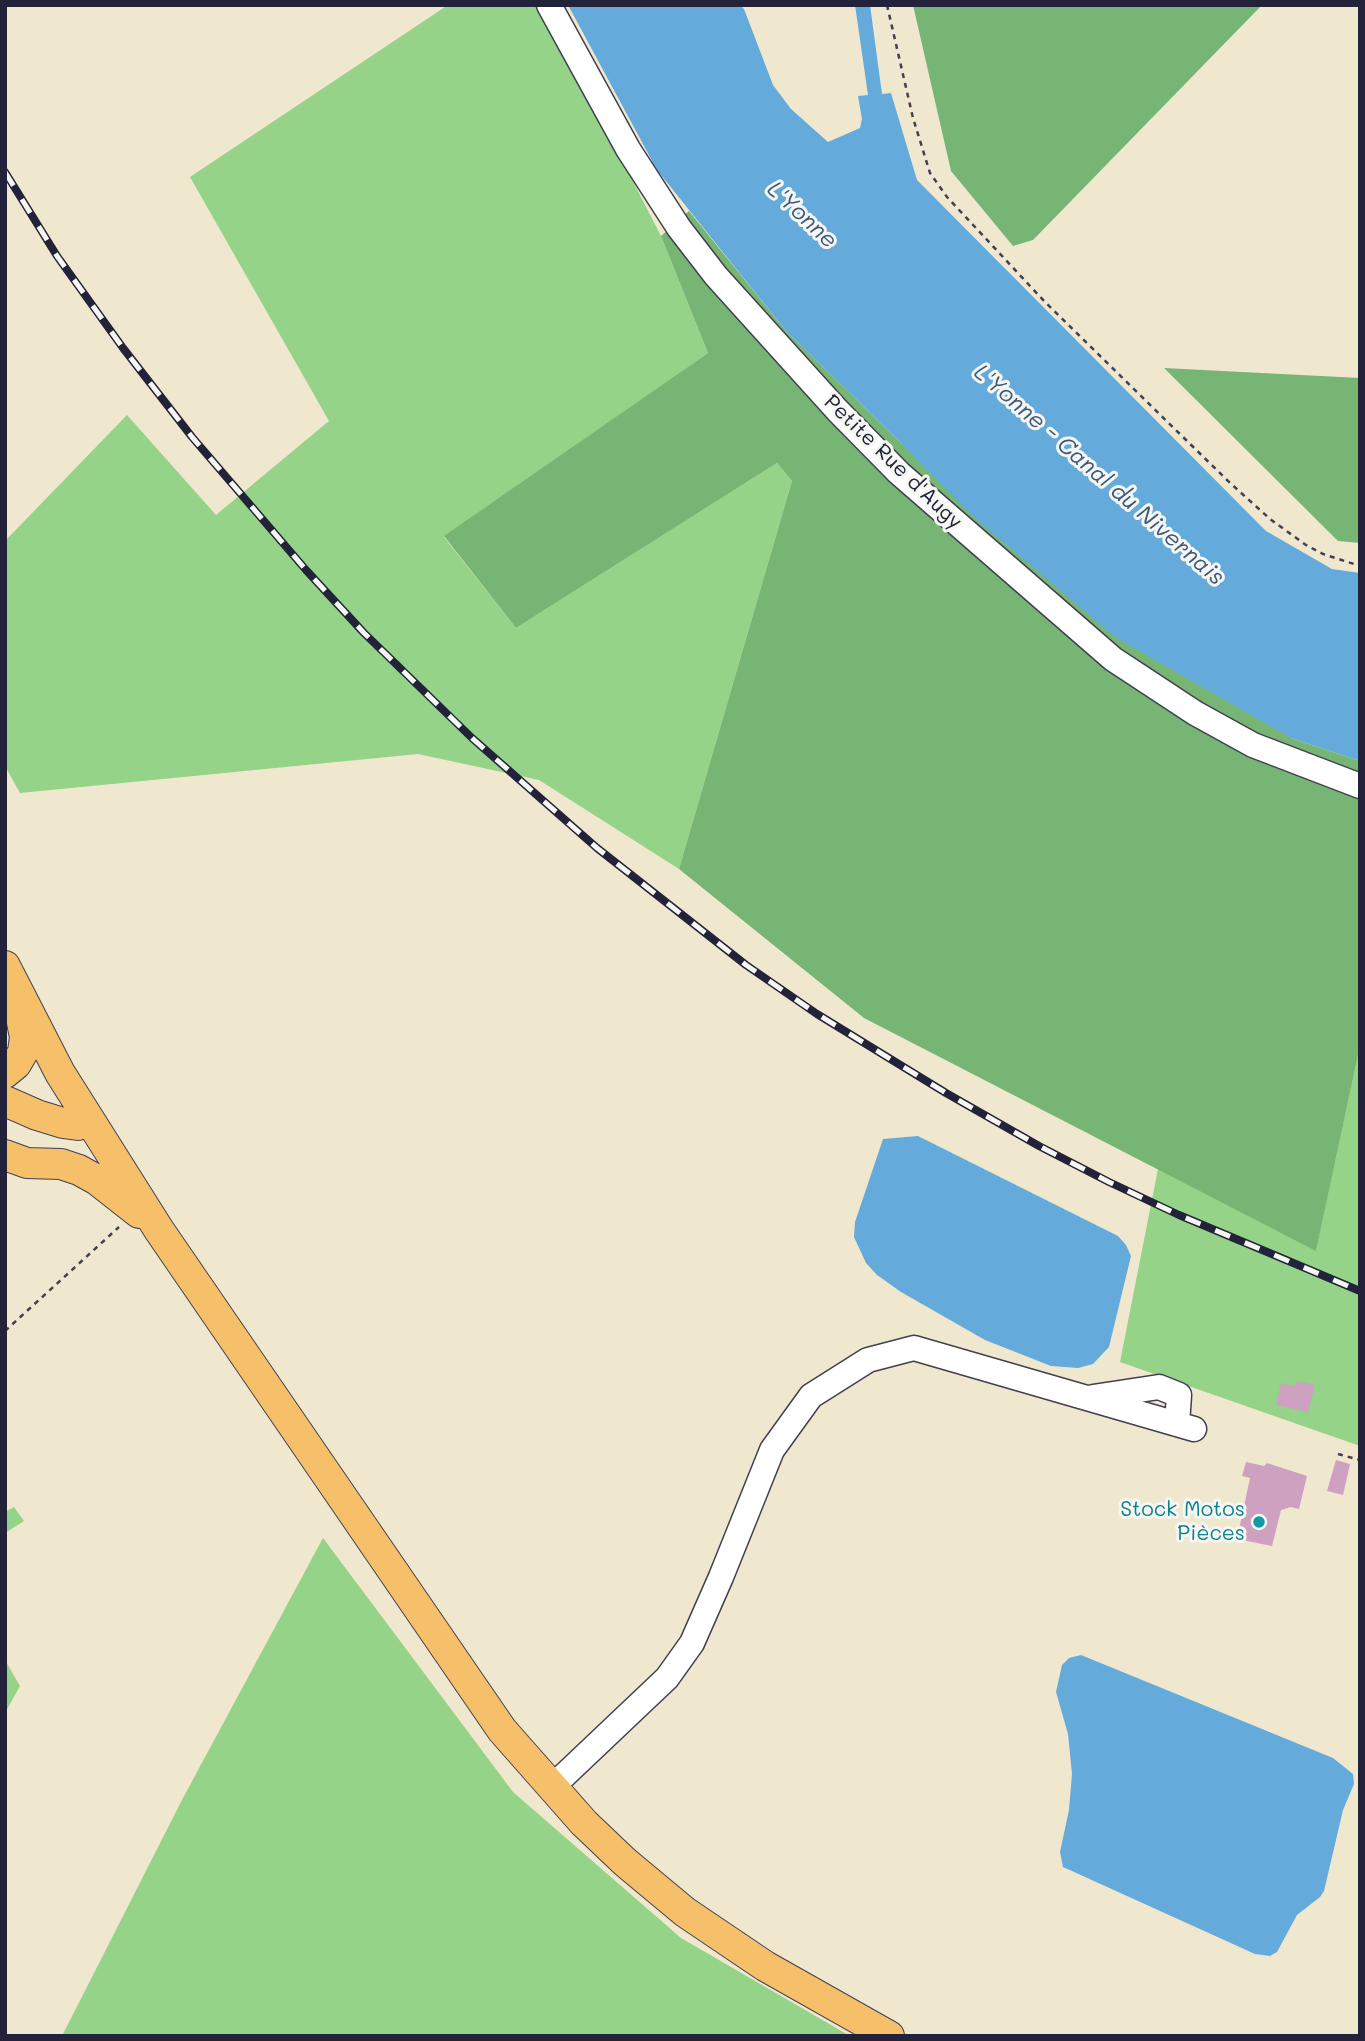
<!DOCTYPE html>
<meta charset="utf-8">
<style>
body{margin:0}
#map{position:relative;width:1365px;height:2041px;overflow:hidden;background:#f0e7cf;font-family:Mali,sans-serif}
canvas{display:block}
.frame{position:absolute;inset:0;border:7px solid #22223b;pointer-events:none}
</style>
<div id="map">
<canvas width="1365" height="2041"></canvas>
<div class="frame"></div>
</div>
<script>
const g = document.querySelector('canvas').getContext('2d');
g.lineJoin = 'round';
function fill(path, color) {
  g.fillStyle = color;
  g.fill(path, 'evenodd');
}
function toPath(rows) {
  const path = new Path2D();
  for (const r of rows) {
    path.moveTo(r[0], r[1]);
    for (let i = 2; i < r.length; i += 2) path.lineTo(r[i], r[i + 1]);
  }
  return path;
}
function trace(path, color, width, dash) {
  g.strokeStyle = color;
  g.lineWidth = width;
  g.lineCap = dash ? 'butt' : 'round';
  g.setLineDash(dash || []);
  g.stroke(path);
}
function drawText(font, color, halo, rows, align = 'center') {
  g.font = font + ' Mali,sans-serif';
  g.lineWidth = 6;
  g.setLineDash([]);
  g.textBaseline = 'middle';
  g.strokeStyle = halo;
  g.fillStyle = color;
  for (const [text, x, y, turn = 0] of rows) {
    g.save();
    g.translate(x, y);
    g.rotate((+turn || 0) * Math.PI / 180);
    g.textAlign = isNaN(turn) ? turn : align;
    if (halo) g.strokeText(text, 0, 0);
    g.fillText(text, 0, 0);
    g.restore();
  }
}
fill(toPath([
 [448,5,542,5,661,236,708,353,444,537,516,628,777,463,792,481,679,869,539,780,418,754,20,793,5,766,5,541,127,415,216,515,329,421,190,177],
 [1360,1046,1360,1446,1120,1362,1158,1169,1316,1250],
 [14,1507,24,1521,5,1533,5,1512],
 [323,1538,513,1792,681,1938,850,2036,62,2036,183,1798],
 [5,1660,20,1686,5,1713]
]), '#94d388');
fill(toPath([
 [913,5,1262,5,1033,240,1013,246,951,171],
 [689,211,786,331,901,443,1291,738,1360,761,1360,1046,1316,1251,864,1018,679,869,792,481,777,463,516,628,444,536,708,353,661,236],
 [1164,368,1360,378,1360,543,1338,541]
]), '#77b574');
fill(toPath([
 [568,5,740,5,744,9,773,85,791,109,828,142,860,128,862,119,858,96,868,95,855,5,870,5,882,94,891,93,917,180,1266,531,1332,569,1360,573,1360,761,1291,738,1115,637,970,514,901,443,786,331,657,170],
 [918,1136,1118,1236,1126,1245,1131,1256,1109,1347,1093,1364,1078,1368,1051,1366,985,1340,901,1292,877,1275,866,1263,854,1237,855,1222,883,1139],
 [1081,1655,1333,1758,1353,1774,1354,1784,1343,1810,1324,1891,1320,1897,1297,1915,1277,1952,1270,1956,1255,1954,1063,1867,1060,1852,1069,1810,1072,1774,1068,1734,1056,1692,1062,1665,1069,1658]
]), '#64abdb');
fill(toPath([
 [1297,1381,1315,1385,1308,1412,1276,1405,1281,1383,1295,1386],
 [1336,1460,1350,1464,1343,1495,1327,1491],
 [1246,1462,1264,1466,1267,1463,1307,1476,1299,1509,1291,1507,1281,1510,1272,1546,1237,1539,1250,1478,1242,1476]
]), '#cea1c0');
const minor = toPath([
 [549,5,628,149,679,228,716,276,837,410,899,473,1113,659,1195,713,1253,745,1360,786],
 [1093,1397,1159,1387,1179,1395,1177,1424],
 [551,1788,667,1678,692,1643,721,1577,772,1450,811,1396,868,1360,914,1348,1194,1429]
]);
const major = toPath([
 [5,966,60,1073,159,1230,502,1730,584,1823,625,1862,685,1912,765,1966,889,2036],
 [5,1073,16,1064,23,1052,25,1037,19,1007],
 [5,1101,37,1115,63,1123,78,1125,89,1121],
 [5,1155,27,1163,61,1164,79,1170,97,1180,139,1213]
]);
trace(minor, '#414051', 27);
trace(major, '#414051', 32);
trace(toPath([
 [887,5,913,118,930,173,947,197,1045,302,1228,481,1270,519,1306,545,1323,554,1360,566],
 [5,1331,119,1227],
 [1338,1454,1360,1460]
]), '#414051', 2.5, [5, 5]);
trace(minor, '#fff', 24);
trace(major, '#f6c06b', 30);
const rail = toPath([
 [5,172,57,256,123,348,192,437,306,570,364,633,472,738,597,848,746,965,817,1014,946,1093,1039,1146,1109,1182,1179,1215,1360,1291]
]);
trace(rail, '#22223b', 8);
trace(rail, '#f6f6f2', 5, [16]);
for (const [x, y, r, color] of [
 [1259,1522,7,"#0f9aa8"]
]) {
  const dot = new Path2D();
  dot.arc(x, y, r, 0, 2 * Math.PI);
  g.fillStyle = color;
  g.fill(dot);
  trace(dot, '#f6f6f2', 2.5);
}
drawText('21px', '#22223b', '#f6f6f2', [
 ["Petite Rue d'Augy",893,462,44]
]);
drawText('21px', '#0d838f', '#f6f6f2', [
 ["Stock Motos",1245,1510],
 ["Pièces",1245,1534]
], 'right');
drawText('italic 23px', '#3c597b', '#f6f6f2', [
 ["L'Yonne",802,215,43],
 ["L'Yonne - Canal du Nivernais",1099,475,41]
]);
</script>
